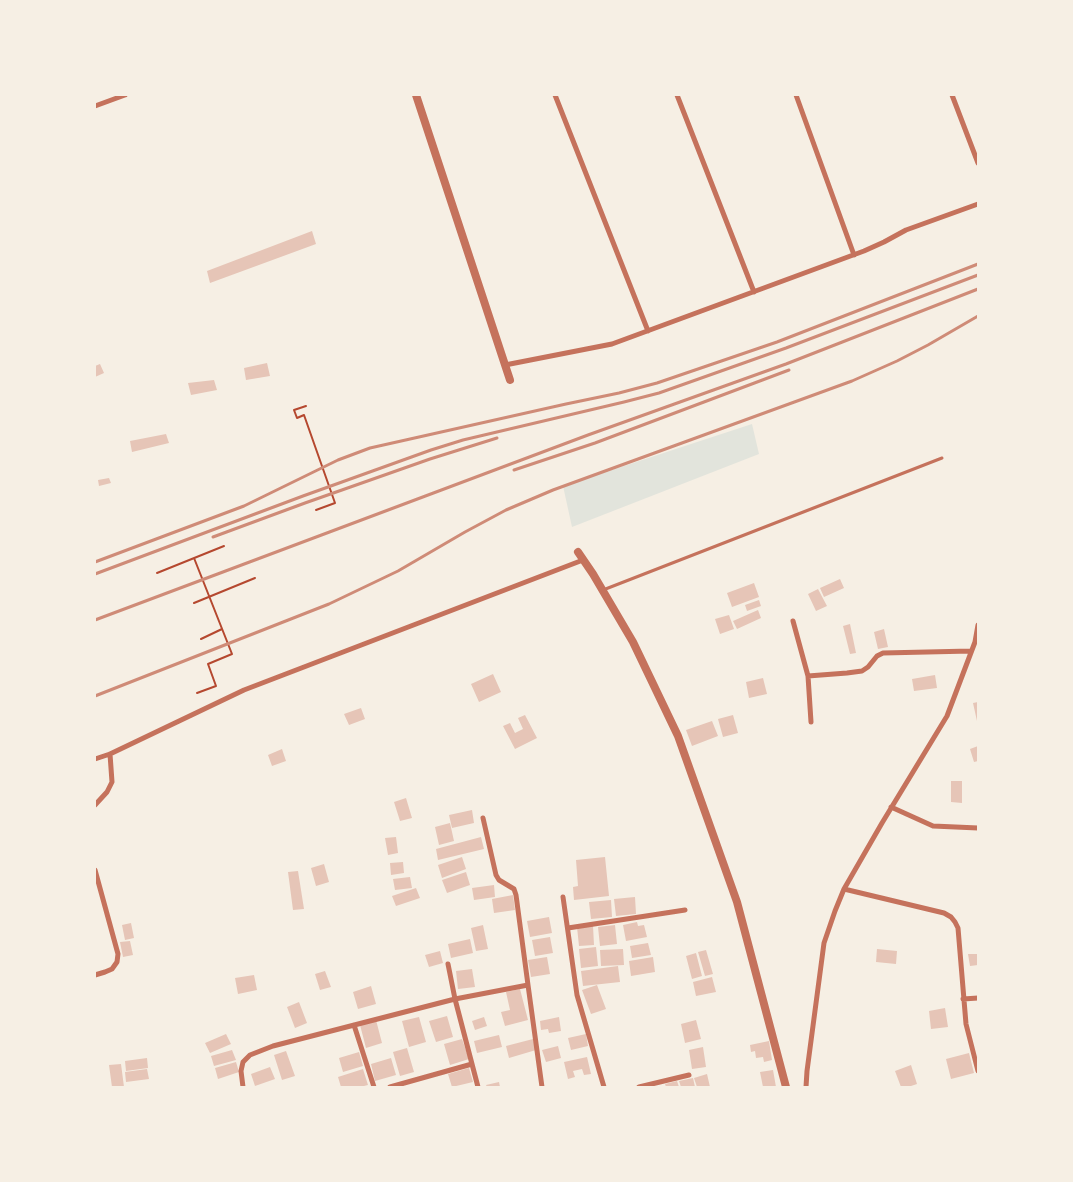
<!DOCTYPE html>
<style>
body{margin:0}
#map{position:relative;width:1073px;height:1182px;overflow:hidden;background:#f6efe4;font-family:Commissioner,sans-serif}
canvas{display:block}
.frame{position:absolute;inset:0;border:96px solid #f6efe4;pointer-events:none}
</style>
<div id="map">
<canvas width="1073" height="1182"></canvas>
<div class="frame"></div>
</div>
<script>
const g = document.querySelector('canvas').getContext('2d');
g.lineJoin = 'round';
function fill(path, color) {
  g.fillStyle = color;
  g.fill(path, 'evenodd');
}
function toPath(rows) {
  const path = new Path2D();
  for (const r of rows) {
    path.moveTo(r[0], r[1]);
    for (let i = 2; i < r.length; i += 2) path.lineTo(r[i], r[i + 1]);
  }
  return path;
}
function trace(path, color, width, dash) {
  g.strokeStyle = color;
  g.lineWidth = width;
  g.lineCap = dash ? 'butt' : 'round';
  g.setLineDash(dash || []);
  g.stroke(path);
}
fill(toPath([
 [752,424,759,454,572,527,563,486]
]), '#e2e4dc');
fill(toPath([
 [312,231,316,244,210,283,207,271],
 [267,363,270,376,246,380,244,368],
 [100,364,104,373,95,377,95,366],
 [214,380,217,390,191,395,188,383],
 [166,434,169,443,132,452,130,441],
 [109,478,111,483,99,486,98,480],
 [840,579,844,588,824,597,820,588],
 [754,583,759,597,732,607,727,593],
 [818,589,827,606,816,611,808,594],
 [759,600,761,606,747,611,745,605],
 [758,610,761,618,737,629,733,621],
 [729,615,734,629,720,634,715,619],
 [850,624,856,653,850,654,843,626],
 [884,629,888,647,878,649,874,632],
 [493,674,501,692,479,702,471,684],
 [935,675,937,688,914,691,912,679],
 [763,678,767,694,749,698,746,682],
 [978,702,978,721,977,721,973,703],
 [361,708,365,719,349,725,344,714],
 [525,715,537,738,515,749,503,726,510,723,515,733,523,729,518,718],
 [733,715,738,733,723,737,718,719],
 [712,721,718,736,692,746,686,730],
 [978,746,978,761,974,762,970,749],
 [282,749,286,761,272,766,268,755],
 [951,781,962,781,962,803,951,802],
 [406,798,412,818,400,821,394,802],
 [472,810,474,823,452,828,449,815],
 [450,823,454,841,439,845,435,827],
 [396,837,398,853,388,855,385,838],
 [481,837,484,849,438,860,436,849],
 [462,857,466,869,442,878,438,865],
 [605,857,609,896,574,900,573,887,578,886,576,860],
 [403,862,404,873,391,875,390,863],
 [324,864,329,882,316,886,311,868],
 [298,871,304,909,293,910,288,872],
 [466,872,470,885,447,893,442,880],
 [410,877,412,888,395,890,393,879],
 [494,885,495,897,474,900,472,888],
 [416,888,420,898,396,906,392,896],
 [513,895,515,910,494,913,492,899],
 [635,897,636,914,616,916,614,899],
 [611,900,612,917,591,919,589,902],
 [549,917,552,933,530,937,527,921],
 [637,922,638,926,644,925,647,937,626,941,623,925],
 [131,923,134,938,125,940,122,925],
 [483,925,488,949,476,951,471,928],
 [615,925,617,944,600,946,598,927],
 [593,926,594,945,579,946,577,927],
 [550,937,553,953,535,956,532,940],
 [470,939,473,953,451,958,448,944],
 [130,941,133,955,123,957,120,942],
 [648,943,651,955,632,958,630,946],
 [596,947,598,966,581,968,579,949],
 [623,949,624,965,601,966,600,950],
 [877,949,897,951,896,964,876,962],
 [706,950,713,974,705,976,698,952],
 [440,951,443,963,429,967,425,955],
 [696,953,702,976,692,979,686,956],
 [968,954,978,954,978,965,970,966],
 [547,957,550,974,531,977,528,960],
 [653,957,655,972,631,976,629,961],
 [618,966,620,982,583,986,581,971],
 [472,969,475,987,458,989,456,971],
 [325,971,331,987,320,990,315,974],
 [254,975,257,990,238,994,235,978],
 [712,977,716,992,696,996,693,982],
 [597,985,606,1009,591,1014,582,990],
 [371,986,376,1004,358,1009,353,992],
 [520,989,528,1020,505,1026,501,1012,510,1010,506,992],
 [299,1002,307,1023,295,1028,287,1007],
 [945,1008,948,1027,931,1029,929,1011],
 [447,1016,453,1037,436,1042,429,1021],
 [419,1017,426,1042,409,1047,402,1021],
 [484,1017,487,1026,475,1030,472,1021],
 [559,1017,561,1031,549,1033,548,1029,541,1030,540,1021],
 [376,1020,382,1043,366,1048,360,1025],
 [696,1020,701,1039,685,1043,681,1024],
 [226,1034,231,1044,210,1053,205,1043],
 [586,1034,588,1046,571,1050,568,1038],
 [499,1035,502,1047,477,1053,474,1041],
 [462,1039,469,1059,450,1065,444,1044],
 [533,1039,536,1050,509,1058,506,1046],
 [769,1041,772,1060,764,1062,763,1057,756,1058,755,1051,751,1052,750,1045],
 [558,1046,561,1058,546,1062,542,1050],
 [703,1047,706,1067,692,1069,689,1050],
 [407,1048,414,1072,400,1076,393,1052],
 [232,1050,236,1060,214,1066,211,1056],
 [286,1051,295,1076,282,1080,274,1055],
 [359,1052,363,1066,343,1072,339,1058],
 [969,1053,974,1073,951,1079,946,1059],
 [587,1057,591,1074,584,1075,582,1069,573,1071,575,1077,568,1079,564,1062],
 [147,1058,148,1068,126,1071,125,1061],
 [391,1058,396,1075,375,1081,371,1064],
 [236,1062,239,1072,218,1079,215,1068],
 [121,1064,124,1087,112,1087,109,1065],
 [911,1065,917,1084,908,1087,901,1087,895,1071],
 [270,1067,275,1079,255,1086,251,1074],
 [469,1068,473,1082,452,1087,448,1074],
 [147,1069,149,1079,126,1082,125,1072],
 [363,1069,368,1085,360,1087,341,1087,338,1077],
 [773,1070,776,1087,763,1087,760,1072],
 [707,1074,710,1087,697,1087,694,1078],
 [693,1078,695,1087,681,1087,679,1081],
 [677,1081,679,1087,666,1087,665,1084],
 [499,1082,500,1087,487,1087,486,1085]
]), '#e6c5b7');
trace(toPath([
 [306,406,294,410,297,418,304,415,335,503,316,510],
 [194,558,232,654,208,664,216,686,197,693],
 [157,573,224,546],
 [194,603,255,578],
 [201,639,222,629]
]), '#b5482f', 2);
trace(toPath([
 [603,590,942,458]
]), '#c5725c', 3);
trace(toPath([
 [555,95,648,331],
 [677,95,754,292],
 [796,95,854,255],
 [952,95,978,163],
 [95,106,125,95],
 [505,365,612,344,864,251,884,242,906,230,978,204],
 [793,621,808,676,811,722],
 [808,676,847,673,862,671,868,667,877,656,883,653,971,651],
 [95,759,110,754,244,690,583,560],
 [95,805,107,792,112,782,110,754],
 [891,807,933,826,978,828],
 [483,818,496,875,499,880,514,889,516,895,528,985,542,1087],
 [95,870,118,954,117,962,112,969,105,972,95,975],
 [844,889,944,913,951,917,955,922,958,928,966,1024,978,1071],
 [563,897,577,995,604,1087],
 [568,928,685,910],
 [448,964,455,999,478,1087],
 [963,999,978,998],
 [354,1025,374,1087],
 [243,1087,241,1071,243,1062,250,1055,273,1046,455,999,528,985],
 [390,1087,472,1064],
 [639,1087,689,1075],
 [806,1087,807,1071,824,943,835,911,844,889,882,823,947,716,975,642,978,625]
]), '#c5725c', 5);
trace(toPath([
 [416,95,510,380],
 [578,552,593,574,633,642,678,736,737,902,786,1087]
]), '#c5725c', 8);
trace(toPath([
 [514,470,595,443,789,370],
 [213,537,305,503,430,459,497,438],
 [95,562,244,506,338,460,370,448,566,404,619,393,657,383,777,342,978,264],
 [95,574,303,496,431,450,463,440,624,402,659,393,786,348,978,275],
 [95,620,588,435,786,364,978,289],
 [95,696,329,604,398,571,465,532,506,510,553,490,852,381,897,361,928,345,978,316]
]), '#cf8b77', 3);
</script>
